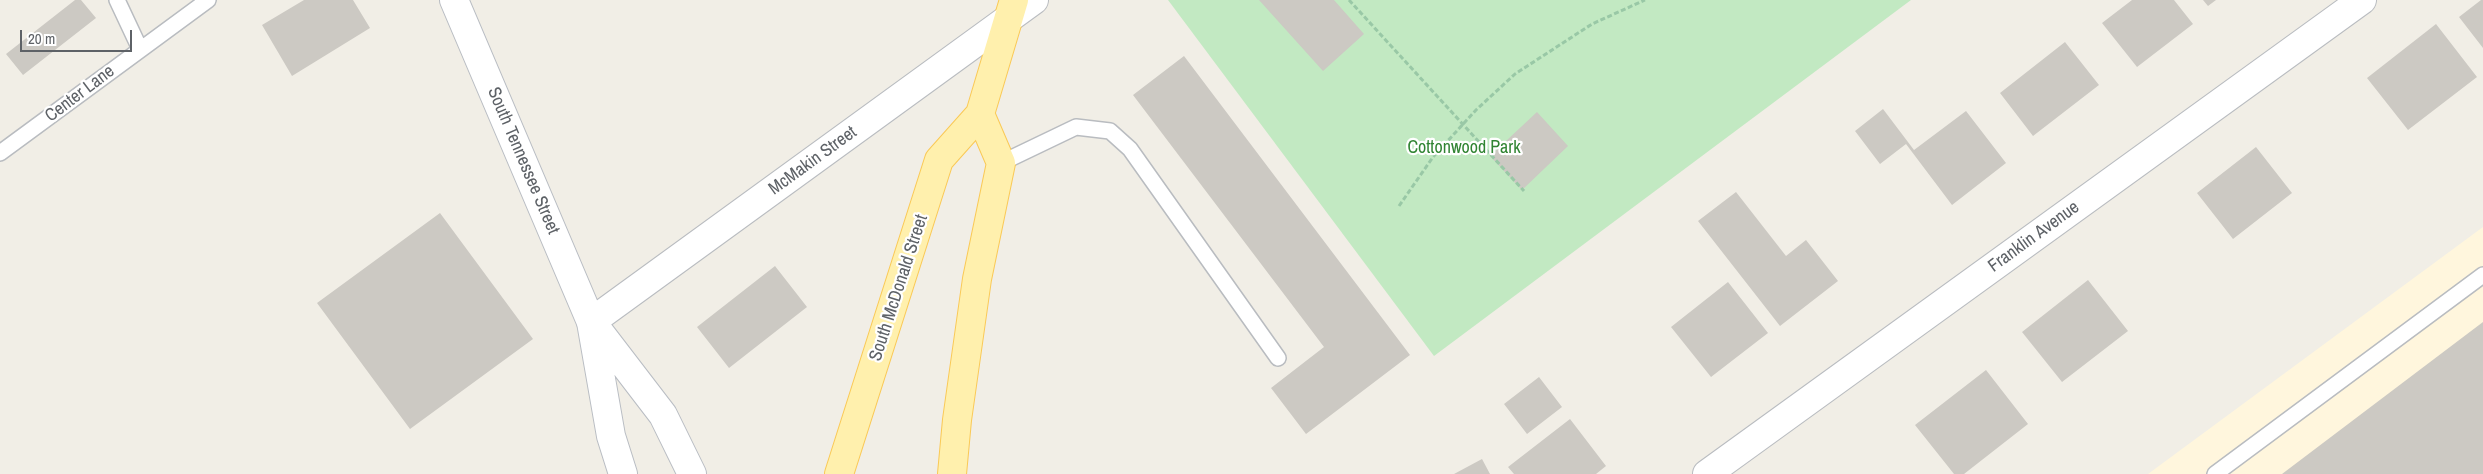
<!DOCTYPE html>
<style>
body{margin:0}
#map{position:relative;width:2483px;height:474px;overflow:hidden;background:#f1eee6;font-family:"Archivo Narrow",sans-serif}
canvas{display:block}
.scale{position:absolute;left:20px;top:30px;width:112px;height:22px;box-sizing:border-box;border:2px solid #5e6267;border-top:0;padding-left:6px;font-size:15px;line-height:18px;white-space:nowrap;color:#5e6267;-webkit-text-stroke:4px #fff;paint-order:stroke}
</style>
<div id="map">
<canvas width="2483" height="474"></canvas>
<div class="scale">20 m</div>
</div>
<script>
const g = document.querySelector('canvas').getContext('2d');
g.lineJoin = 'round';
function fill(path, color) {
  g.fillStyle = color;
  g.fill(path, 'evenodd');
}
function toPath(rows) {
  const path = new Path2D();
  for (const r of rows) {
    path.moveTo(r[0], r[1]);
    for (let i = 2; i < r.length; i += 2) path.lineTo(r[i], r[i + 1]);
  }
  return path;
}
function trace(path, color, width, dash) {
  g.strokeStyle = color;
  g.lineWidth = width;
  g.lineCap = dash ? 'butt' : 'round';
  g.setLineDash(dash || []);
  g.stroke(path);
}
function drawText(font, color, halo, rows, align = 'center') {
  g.font = font + ' "Archivo Narrow",sans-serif';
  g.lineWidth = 4.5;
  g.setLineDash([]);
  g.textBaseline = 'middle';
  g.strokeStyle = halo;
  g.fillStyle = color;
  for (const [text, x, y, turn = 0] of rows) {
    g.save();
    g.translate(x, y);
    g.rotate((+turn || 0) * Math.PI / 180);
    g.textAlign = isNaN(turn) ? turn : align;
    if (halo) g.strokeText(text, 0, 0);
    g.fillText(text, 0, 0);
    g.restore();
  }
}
fill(toPath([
 [2483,227,2483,474,2148,474]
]), '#fff6dd');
fill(toPath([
 [1168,0,1911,0,1434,356]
]), '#c2e9c2');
fill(toPath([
 [75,0,81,0,96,18,23,75,6,54],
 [304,0,353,0,370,28,292,76,262,25],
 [1259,0,1334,0,1364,34,1323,71],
 [2132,0,2174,0,2193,24,2137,67,2102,23],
 [2203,0,2216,0,2208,6],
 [2481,0,2483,0,2483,48,2459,17],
 [2436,24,2477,77,2408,130,2367,78],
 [2065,42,2099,85,2033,136,2000,93],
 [1184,56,1410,355,1306,434,1271,388,1324,347,1133,95],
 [1883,109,1914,150,1966,111,2006,163,1952,205,1906,144,1880,164,1855,131],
 [1537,112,1568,146,1522,190,1490,156],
 [2256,147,2292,193,2233,239,2197,193],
 [1736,192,1786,256,1806,240,1838,281,1780,326,1698,221],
 [440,213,533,339,410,429,317,303],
 [775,266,807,307,729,368,697,327],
 [2088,280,2128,331,2062,382,2022,332],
 [1728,282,1768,333,1711,377,1671,327],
 [2483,322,2483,474,2282,474],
 [1986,370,2028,424,1964,474,1954,474,1915,425],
 [1539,377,1562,407,1527,434,1504,404],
 [1570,419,1606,466,1596,474,1514,474,1508,467],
 [1482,459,1490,474,1454,474]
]), '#ccc9c3');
const lane = toPath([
 [117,0,140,49],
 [0,153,208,0],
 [1001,163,1076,127,1110,131,1130,149,1278,358],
 [2215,474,2483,275]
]);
const street = toPath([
 [591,322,1034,0],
 [1707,474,2362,0]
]);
const secondary = toPath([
 [454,0,591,322,611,436,623,474],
 [594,325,663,415,692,474]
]);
const primary = toPath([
 [839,474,939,160,980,114,1014,0],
 [952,474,957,420,977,279,1001,163,980,114]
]);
trace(lane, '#b9bcc0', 18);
trace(street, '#b9bcc0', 30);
trace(secondary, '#b9bdc3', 30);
trace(primary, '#fac956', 30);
trace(toPath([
 [1349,0,1524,191],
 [1399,206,1433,157,1476,110,1515,74,1592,24,1645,0]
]), '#99c8a6', 3, [5, 2.5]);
trace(lane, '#fff', 15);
trace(street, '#fff', 28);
trace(secondary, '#fff', 28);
trace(primary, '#fff0ad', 28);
drawText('18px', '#5e6267', '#fff', [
 ["Center Lane",80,94,-37],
 ["South Tennessee Street",523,161,67],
 ["McMakin Street",813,161,-36],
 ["Franklin Avenue",2034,237,-36],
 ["South McDonald Street",899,288,-72]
]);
drawText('18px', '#308432', '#fff', [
 ["Cottonwood Park",1464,148]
]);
</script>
